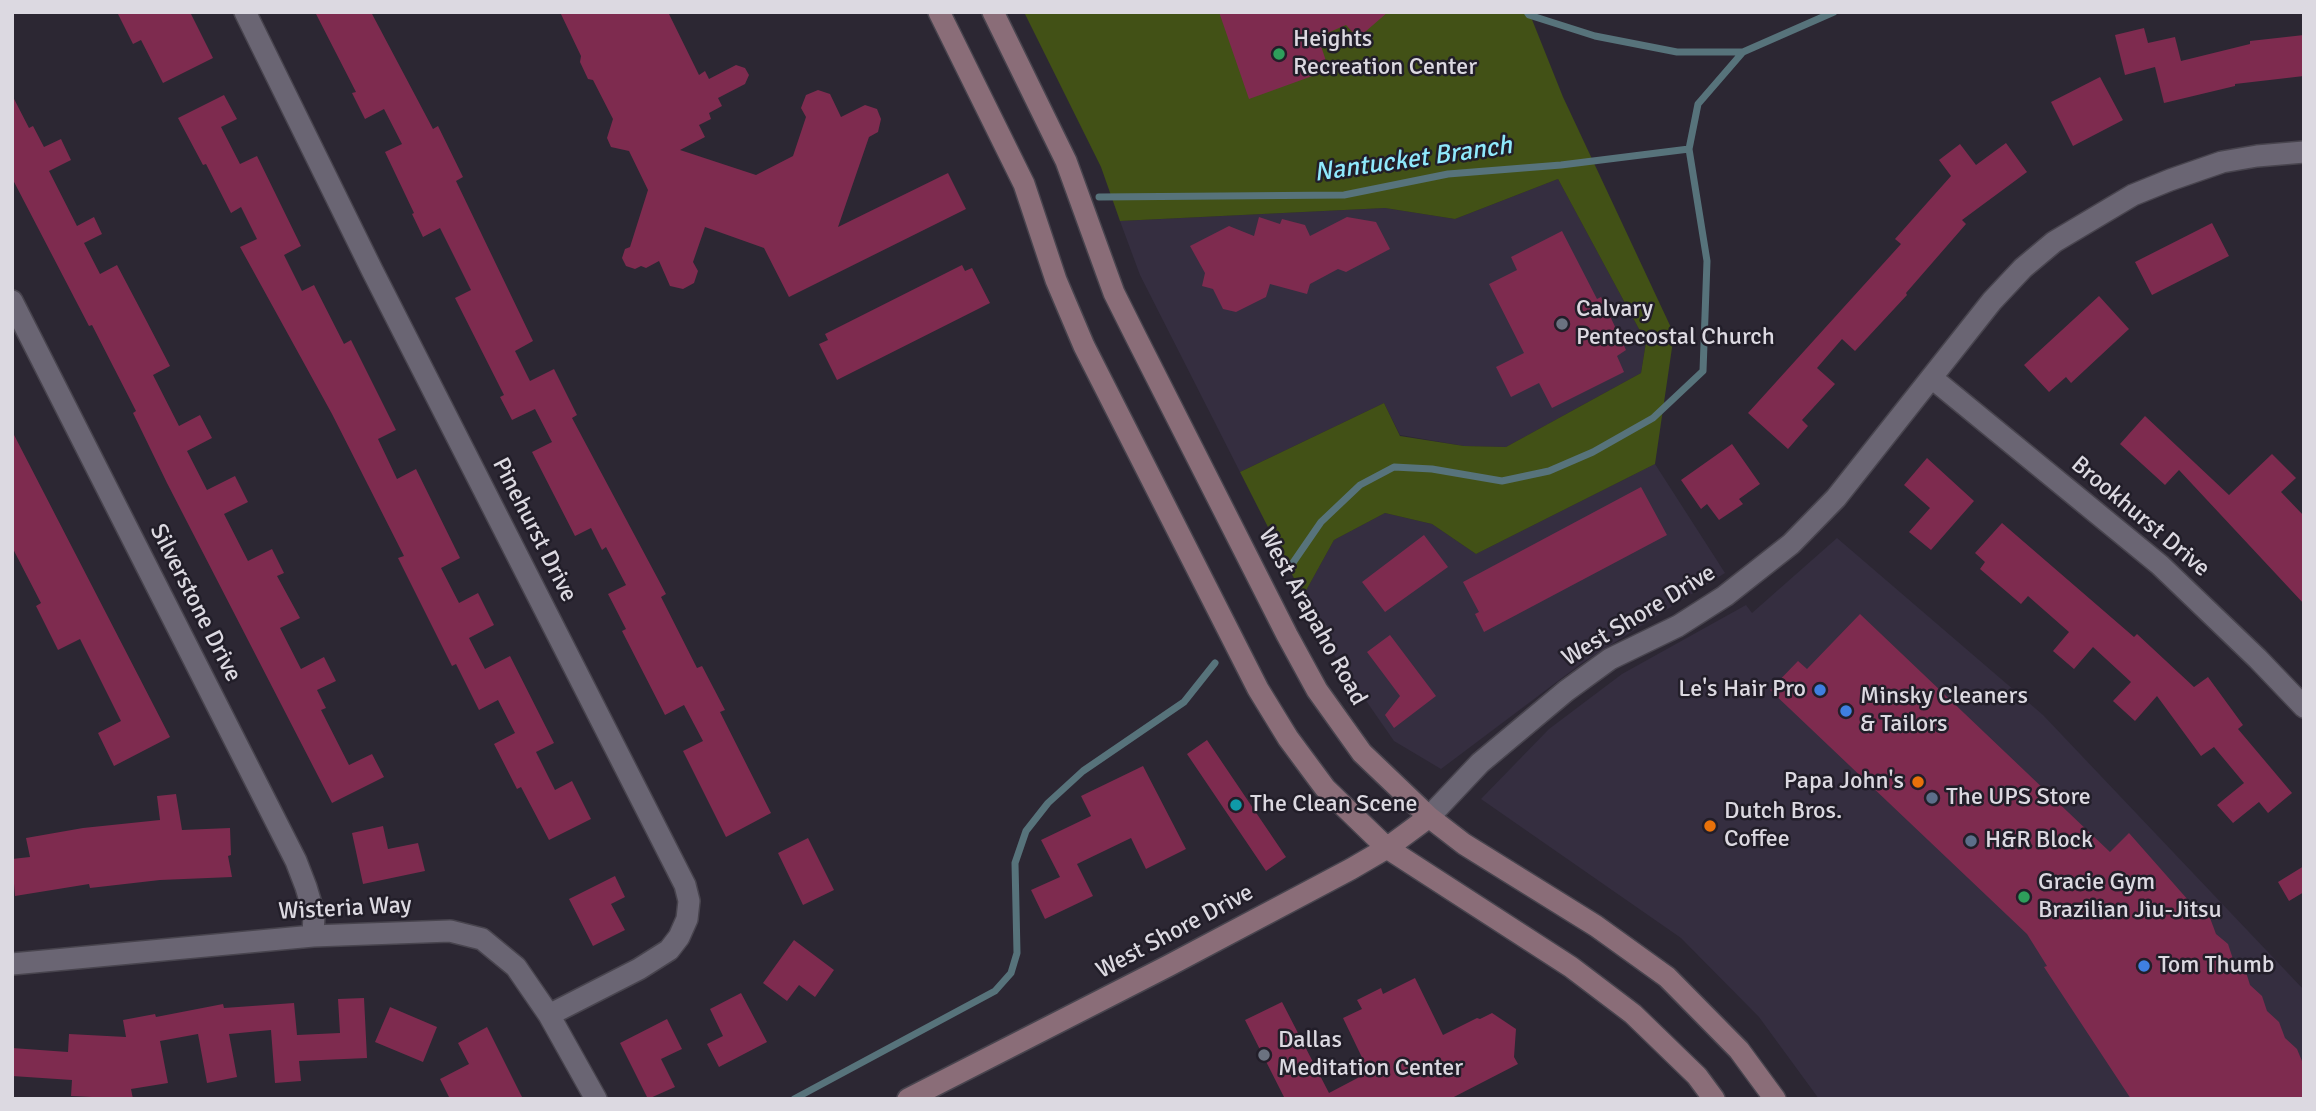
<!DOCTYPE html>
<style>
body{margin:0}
#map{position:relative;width:2316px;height:1111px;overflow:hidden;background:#2c2733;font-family:Signika,sans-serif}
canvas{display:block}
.frame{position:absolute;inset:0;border:14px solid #dcd9e1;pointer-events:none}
</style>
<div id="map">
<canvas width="2316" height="1111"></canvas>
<div class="frame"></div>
</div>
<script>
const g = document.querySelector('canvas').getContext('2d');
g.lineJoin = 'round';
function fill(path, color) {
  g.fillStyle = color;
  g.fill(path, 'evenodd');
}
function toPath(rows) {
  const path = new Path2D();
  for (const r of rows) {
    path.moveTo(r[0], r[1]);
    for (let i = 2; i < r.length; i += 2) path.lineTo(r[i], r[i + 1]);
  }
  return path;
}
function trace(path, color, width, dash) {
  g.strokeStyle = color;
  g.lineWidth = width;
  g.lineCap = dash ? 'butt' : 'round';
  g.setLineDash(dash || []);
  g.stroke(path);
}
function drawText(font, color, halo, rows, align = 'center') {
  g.font = font + ' Signika,sans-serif';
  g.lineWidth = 5;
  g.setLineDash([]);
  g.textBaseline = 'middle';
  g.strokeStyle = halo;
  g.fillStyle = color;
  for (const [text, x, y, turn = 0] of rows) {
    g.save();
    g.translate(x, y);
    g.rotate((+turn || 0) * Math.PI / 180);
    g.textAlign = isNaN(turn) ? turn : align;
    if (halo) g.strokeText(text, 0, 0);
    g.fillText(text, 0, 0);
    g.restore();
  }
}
fill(toPath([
 [1558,179,1646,342,1641,373,1506,447,1464,446,1400,435,1384,403,1240,472,1140,275,1120,221,1385,208,1455,219],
 [1655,464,1725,573,1582,663,1441,769,1394,741,1328,646,1303,596,1334,540,1385,513,1432,524,1476,554],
 [1837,538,2043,715,2304,990,2304,1099,1819,1099,1759,1017,1681,938,1481,799,1549,729,1622,674,1746,605,1752,613]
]), '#352e40');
fill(toPath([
 [1024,12,1529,12,1563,97,1674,334,1655,464,1476,554,1432,524,1385,513,1334,540,1303,596,1240,472,1384,403,1400,436,1464,446,1506,447,1641,373,1646,342,1558,179,1455,219,1385,208,1120,221,1101,167]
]), '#425116');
trace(toPath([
 [1527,12,1529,15,1595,36,1677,52,1743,52],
 [1099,197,1344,195,1448,174,1561,165,1689,149],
 [1290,567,1321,522,1360,485,1394,467,1432,469,1502,481,1549,471,1593,452,1653,418,1703,371,1707,261,1689,149,1698,104,1743,52,1834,12],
 [794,1099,995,991,1011,973,1017,953,1015,863,1026,831,1048,803,1083,771,1184,702,1215,663]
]), '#57737b', 7);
fill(toPath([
 [117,12,190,12,213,58,163,83,141,40,133,44],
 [315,12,371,12,433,129,438,126,463,177,456,181,533,341,515,351,530,381,554,369,577,415,572,418,666,594,661,597,697,668,702,666,725,710,720,712,771,813,726,837,683,751,703,741,684,705,665,715,622,631,626,629,608,594,626,585,606,547,602,550,591,528,575,536,532,452,552,442,535,409,512,420,500,397,504,395,455,298,471,290,440,228,423,237,412,214,414,213,385,152,402,144,384,109,365,119,352,93,356,92],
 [560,12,668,12,699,75,705,71,709,79,736,65,745,68,749,75,745,84,718,98,722,106,709,113,711,119,699,125,705,137,680,150,756,175,793,156,806,117,801,108,806,95,818,90,830,94,841,117,865,105,877,109,881,119,878,132,869,137,838,227,948,173,966,209,789,297,764,248,705,227,693,262,698,271,694,283,683,289,670,286,659,261,646,268,641,266,635,269,626,266,622,258,625,249,630,247,648,190,629,151,611,147,607,138,613,119,593,80,588,79,580,62,581,56],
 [1219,12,1388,12,1358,38,1346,25,1318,37,1329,70,1249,99],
 [2144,28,2148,43,2175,37,2181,61,2250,44,2250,41,2304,35,2304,76,2235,84,2235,86,2164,103,2155,67,2125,75,2115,35],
 [2100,77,2123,120,2073,146,2051,102],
 [12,95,29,128,33,126,44,147,61,139,71,160,49,171,77,226,94,217,102,234,84,243,100,274,117,265,146,320,170,366,153,375,179,426,200,415,212,438,187,451,207,490,235,476,248,502,224,514,248,561,272,549,284,573,277,576,300,618,280,628,301,669,324,657,336,681,317,690,326,708,321,710,349,765,372,754,384,777,332,803,167,483,133,413,136,411,92,325,89,326,12,178],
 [224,95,237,119,221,127,240,164,257,156,301,246,284,255,302,291,314,285,344,344,351,340,396,430,378,439,397,479,416,469,460,558,441,568,459,603,478,593,494,625,469,638,485,669,510,656,554,743,536,752,555,790,572,781,591,819,549,840,521,787,517,789,494,744,515,733,498,700,479,710,456,664,452,666,398,558,404,556,332,414,240,247,257,239,241,207,231,213,206,164,203,165,178,118],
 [2006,143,2027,172,1962,220,1966,224,1906,293,1907,295,1855,351,1842,339,1817,368,1835,384,1802,420,1808,426,1788,449,1748,413,1901,244,1895,239,1951,176,1939,160,1960,144,1976,165],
 [1259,217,1280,224,1282,219,1305,225,1310,236,1347,217,1376,222,1390,249,1346,272,1338,269,1310,284,1307,294,1270,284,1266,297,1236,312,1223,309,1213,289,1202,286,1205,273,1190,246,1229,226,1254,236],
 [2212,223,2229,256,2152,295,2135,262],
 [1562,231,1597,299,1601,297,1626,350,1617,356,1624,372,1552,408,1539,383,1511,397,1496,367,1524,353,1489,284,1517,270,1511,257],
 [962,265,965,271,972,268,990,303,837,380,819,344,828,340,825,334],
 [2099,296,2129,329,2071,383,2066,377,2049,392,2024,365],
 [2145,416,2229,495,2272,454,2296,478,2281,492,2304,516,2304,604,2179,470,2165,485,2120,444],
 [12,431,170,737,114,766,98,733,121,721,80,639,58,650,36,606,41,603,12,547],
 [1732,444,1760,484,1739,499,1743,504,1719,520,1707,504,1701,509,1681,480],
 [1927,458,1974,501,1931,550,1909,532,1930,508,1904,485],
 [1641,487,1667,535,1484,632,1475,614,1479,612,1463,582],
 [2002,523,2134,637,2137,634,2194,687,2208,677,2243,725,2238,729,2292,793,2268,813,2259,802,2233,823,2217,805,2244,783,2214,747,2201,756,2157,696,2135,721,2113,701,2131,682,2093,647,2074,669,2053,651,2069,632,2028,596,2021,604,1980,569,1985,562,1975,553],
 [1424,535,1448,567,1385,612,1362,582],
 [1860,614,2110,852,2129,833,2196,909,2198,907,2210,918,2216,934,2228,944,2233,959,2245,969,2250,985,2262,996,2267,1011,2279,1022,2285,1038,2297,1049,2304,1066,2304,1099,2131,1099,2044,967,2047,966,2027,934,1770,690,1798,661,1807,669],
 [1390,635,1436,696,1394,728,1385,715,1400,696,1367,652],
 [1207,740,1286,857,1266,871,1187,754],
 [1143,766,1186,849,1146,869,1131,838,1077,864,1093,896,1045,919,1031,890,1060,877,1041,840,1091,816,1081,796],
 [176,794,182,830,230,828,231,855,228,856,232,877,160,880,90,888,89,884,15,896,12,859,30,857,26,838,83,828,160,820,157,796],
 [383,826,388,849,418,843,425,871,363,884,352,833],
 [808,838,834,890,803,905,778,853],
 [2304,866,2304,892,2289,901,2278,882],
 [615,876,625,897,611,904,625,930,593,946,569,899],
 [794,940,834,970,815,997,799,985,787,1001,763,983],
 [1415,978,1443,1035,1477,1018,1480,1019,1492,1013,1516,1029,1514,1057,1518,1064,1450,1099,1285,1099,1245,1020,1282,1002,1329,1093,1369,1072,1343,1018,1362,1009,1357,1000,1381,988,1383,994],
 [741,993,767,1042,719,1067,707,1044,723,1036,710,1009],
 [364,998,367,1058,299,1061,301,1081,275,1083,271,1030,229,1034,237,1077,207,1083,198,1034,160,1041,168,1083,131,1089,133,1099,71,1096,72,1080,12,1076,12,1048,68,1052,69,1034,126,1037,123,1020,155,1014,156,1017,223,1004,224,1008,294,1003,297,1035,340,1033,338,999],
 [390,1007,437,1027,423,1062,375,1042],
 [667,1019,682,1049,661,1059,675,1087,648,1099,620,1043],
 [487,1027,523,1099,450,1099,440,1079,469,1064,458,1043]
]), '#7e2b4f');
const street = toPath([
 [245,12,372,270,685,885,689,901,687,919,679,937,669,950,639,969,549,1015],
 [12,301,296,861,306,887,314,914,313,936],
 [1932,378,2160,565,2258,659,2304,707],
 [1429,817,1480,763,1566,691,1610,659,1678,626,1725,596,1791,544,1836,498,1992,301,2023,268,2054,242,2133,195,2170,180,2222,162,2257,156,2304,152],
 [12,964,313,936,450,931,482,939,516,967,549,1015,596,1099]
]);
const secondary = toPath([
 [939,12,1024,184,1056,280,1084,346,1258,689,1288,738,1325,788,1387,848,1571,967,1633,1014,1697,1076,1714,1099],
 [993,12,1066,161,1114,293,1136,337,1287,635,1317,690,1362,753,1429,817,1464,844,1596,926,1667,977,1739,1050,1775,1099],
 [908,1099,1168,966,1351,869,1387,848,1429,817]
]);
trace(street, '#48444e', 24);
trace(secondary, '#48444e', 24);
trace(street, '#6a6573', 21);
trace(secondary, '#8a6d78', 21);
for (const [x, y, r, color] of [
 [1279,54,7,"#2e9e5b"],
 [1562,324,7,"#6b7280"],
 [1820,690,7,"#3f7fe0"],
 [1846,711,7,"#3f7fe0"],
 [1918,782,7,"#e8710a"],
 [1932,798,7,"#5c6f8a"],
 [1236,805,7,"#0f9aa8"],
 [1710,826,7,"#e8710a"],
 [1971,841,7,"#5c6f8a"],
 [2024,897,7,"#2e9e5b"],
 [2144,966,7,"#3f7fe0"],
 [1264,1055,7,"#6b7280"]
]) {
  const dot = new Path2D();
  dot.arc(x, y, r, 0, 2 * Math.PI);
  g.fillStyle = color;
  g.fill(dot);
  trace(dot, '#221e29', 2.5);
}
drawText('24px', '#dcd9e1', '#221e29', [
 ["Heights",1293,40],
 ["Recreation Center",1293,68],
 ["Calvary",1576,310],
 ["Pentecostal Church",1576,338],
 ["Le's Hair Pro",1806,690,"right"],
 ["Minsky Cleaners",1860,697],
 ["& Tailors",1860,725],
 ["Papa John's",1904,782,"right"],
 ["The UPS Store",1946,798],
 ["The Clean Scene",1250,805],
 ["Dutch Bros.",1724,812],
 ["Coffee",1724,840],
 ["H&R Block",1985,841],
 ["Gracie Gym",2038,883],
 ["Brazilian Jiu-Jitsu",2038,911],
 ["Tom Thumb",2158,966],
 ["Dallas",1278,1041],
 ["Meditation Center",1278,1069]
], 'left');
drawText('24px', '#dcd9e1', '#221e29', [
 ["Brookhurst Drive",2140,517,40],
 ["Pinehurst Drive",534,530,63],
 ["Silverstone Drive",195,603,63],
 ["West Shore Drive",1639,616,-31],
 ["West Arapaho Road",1312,617,61],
 ["Wisteria Way",345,909,-3],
 ["West Shore Drive",1175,932,-28]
]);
drawText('italic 26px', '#8fe9fc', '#221e29', [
 ["Nantucket Branch",1413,160,-8]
]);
</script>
